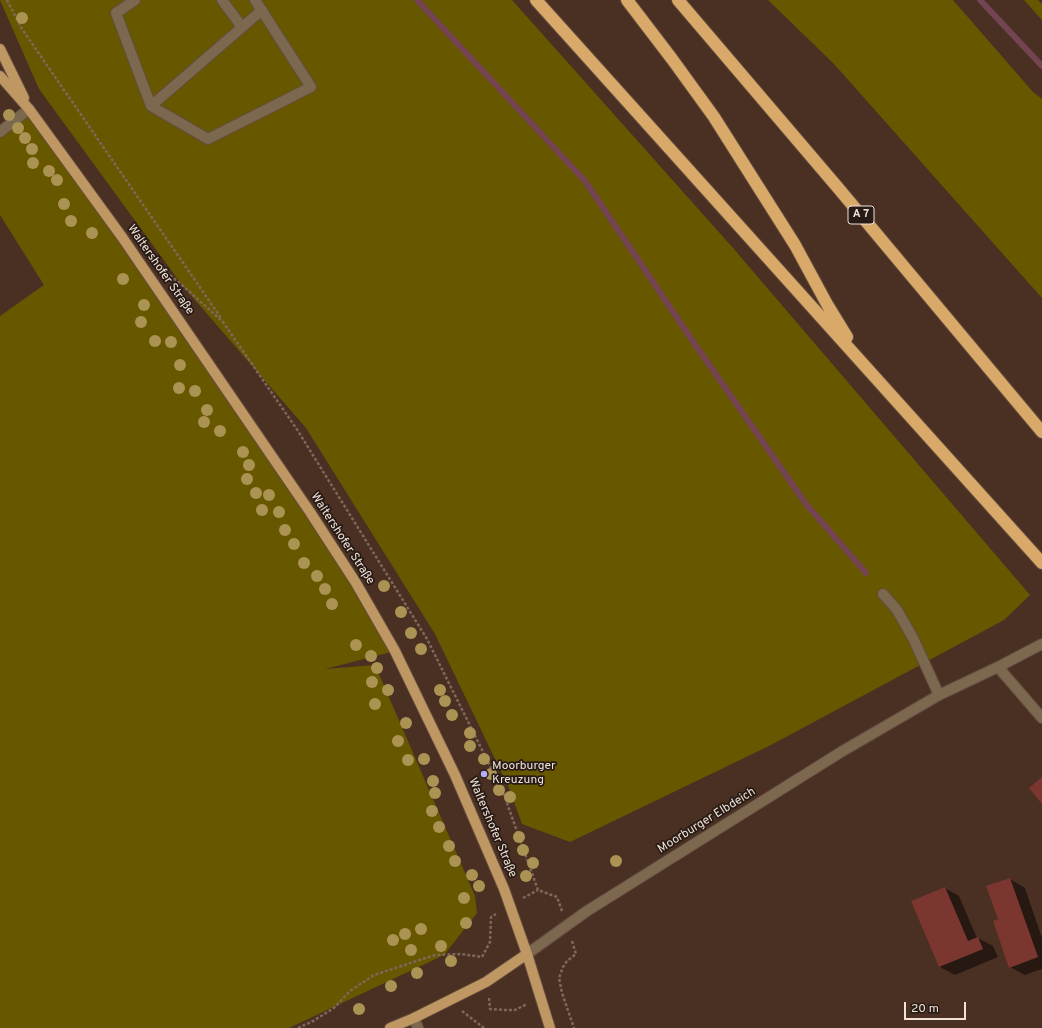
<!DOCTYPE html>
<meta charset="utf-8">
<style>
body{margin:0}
#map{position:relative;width:1042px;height:1028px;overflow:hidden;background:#493022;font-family:Overpass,sans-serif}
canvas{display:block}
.scale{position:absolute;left:904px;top:1002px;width:62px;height:18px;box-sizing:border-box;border:2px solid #f1e1d8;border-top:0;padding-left:5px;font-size:12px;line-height:14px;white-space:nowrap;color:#f1e1d8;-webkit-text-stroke:3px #271b15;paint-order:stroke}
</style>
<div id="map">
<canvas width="1042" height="1028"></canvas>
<div class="scale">20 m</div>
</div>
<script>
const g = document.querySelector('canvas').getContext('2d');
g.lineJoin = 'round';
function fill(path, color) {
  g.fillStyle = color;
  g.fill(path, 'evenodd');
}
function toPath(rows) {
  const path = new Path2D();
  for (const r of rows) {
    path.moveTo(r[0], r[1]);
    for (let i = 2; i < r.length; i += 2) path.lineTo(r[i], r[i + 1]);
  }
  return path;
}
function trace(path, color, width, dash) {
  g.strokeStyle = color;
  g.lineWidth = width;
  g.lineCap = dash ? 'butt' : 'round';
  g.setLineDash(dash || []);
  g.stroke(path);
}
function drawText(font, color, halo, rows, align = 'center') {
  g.font = font + ' Overpass,sans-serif';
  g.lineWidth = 3.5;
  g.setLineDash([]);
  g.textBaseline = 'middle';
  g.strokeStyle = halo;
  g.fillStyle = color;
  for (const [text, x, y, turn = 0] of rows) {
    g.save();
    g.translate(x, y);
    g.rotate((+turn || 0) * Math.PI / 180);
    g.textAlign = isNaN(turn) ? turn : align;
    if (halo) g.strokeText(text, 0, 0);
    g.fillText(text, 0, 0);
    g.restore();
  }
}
fill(toPath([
 [0,0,512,0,733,248,1030,595,1004,620,771,745,570,842,522,824,509,788,435,634,306,428,182,285,39,89],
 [768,0,953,0,1033,92,1042,99,1042,298,834,64],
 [1024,0,1038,0,1042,4,1042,20],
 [29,109,213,369,395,651,325,669,375,665,475,896,477,913,444,955,289,1028,0,1028,0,316,44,285,0,215,0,132]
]), '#675800');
fill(toPath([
 [1010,879,1025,888,1042,938,1042,969,1025,975,1010,967,999,920],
 [945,888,959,896,977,938,978,938,993,946,998,957,955,975,940,967,912,902]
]), '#0007');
trace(toPath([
 [417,0,585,181,690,337,806,504,866,573],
 [980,0,1042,66]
]), '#744452', 6);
fill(toPath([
 [1042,777,1042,804,1029,788],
 [1010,878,1038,957,1009,968,993,921,998,919,986,886],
 [945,887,968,941,978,937,983,949,939,967,911,901]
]), '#7c3630');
const minor = toPath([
 [135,0,116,13,151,106,208,139,311,87,255,0],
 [222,0,242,27],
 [151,106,262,10],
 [0,132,29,109],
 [883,594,897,610,913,638,939,695],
 [998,667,1042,718],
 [527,954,587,911,841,752,939,695,998,667,1042,644],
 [414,1018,418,1028]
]);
const major = toPath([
 [0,49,24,98],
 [0,76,29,109,122,237,310,512,356,583,395,651,455,775,504,889,527,954,550,1028],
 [390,1028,414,1018,486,982,527,954]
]);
const highway = toPath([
 [536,0,1042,563],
 [627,0,672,59,714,117,795,245,828,306,847,337],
 [678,0,839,189,1042,432]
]);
trace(minor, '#644c3f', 12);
trace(major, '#644c3f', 12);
trace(highway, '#644c3f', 14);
trace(toPath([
 [7,0,22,29,221,318],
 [166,272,182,285,223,322,298,431,427,639,503,792,538,890,557,897,562,911],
 [523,898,538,890],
 [572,941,576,954,567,961,563,967,559,978,562,993,574,1028],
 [489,998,490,1009,505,1010,515,1010,527,1004],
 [462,1011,484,1028],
 [298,1028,313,1021,334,1008,350,991,374,975,435,955,461,954,482,957,490,942,491,917,496,914]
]), '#7e675b', 2.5, [3, 2]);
trace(minor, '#7b684f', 10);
trace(major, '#be9762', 10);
trace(highway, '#d9a969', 12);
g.fillStyle = '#ab9453';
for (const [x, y] of [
 [22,18],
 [9,115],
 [18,128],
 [25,138],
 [32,149],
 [33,163],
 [49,171],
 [57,180],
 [64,204],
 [71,221],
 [92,233],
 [123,279],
 [144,305],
 [141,322],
 [155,341],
 [171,342],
 [180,365],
 [179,388],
 [195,391],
 [207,410],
 [204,422],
 [220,431],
 [243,452],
 [249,465],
 [247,479],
 [256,493],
 [269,495],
 [262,510],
 [279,512],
 [285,530],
 [294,544],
 [304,563],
 [317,576],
 [384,586],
 [325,589],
 [332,604],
 [401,612],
 [411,633],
 [356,645],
 [421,649],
 [371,656],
 [377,668],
 [372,682],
 [388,690],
 [440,690],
 [445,701],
 [375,704],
 [452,715],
 [406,723],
 [470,733],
 [398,741],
 [470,746],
 [424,759],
 [484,759],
 [408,760],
 [491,774],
 [433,781],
 [499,790],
 [435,793],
 [510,797],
 [432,811],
 [439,827],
 [519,837],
 [449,846],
 [523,850],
 [455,861],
 [616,861],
 [533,863],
 [472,875],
 [526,876],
 [479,886],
 [464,898],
 [466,923],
 [421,929],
 [405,934],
 [393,940],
 [441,946],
 [411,950],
 [451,961],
 [417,973],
 [391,986],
 [359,1009]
]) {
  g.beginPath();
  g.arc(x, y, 6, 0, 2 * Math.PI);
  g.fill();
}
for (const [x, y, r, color] of [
 [484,774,4,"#b8abf7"]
]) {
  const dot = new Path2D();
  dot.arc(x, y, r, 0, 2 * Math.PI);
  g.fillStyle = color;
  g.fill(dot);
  trace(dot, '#271b15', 1.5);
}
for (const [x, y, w] of [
 [861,215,26]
]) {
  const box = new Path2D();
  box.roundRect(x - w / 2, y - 9, w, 18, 3);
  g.fillStyle = '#271b15';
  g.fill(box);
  trace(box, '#f1e1d8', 1);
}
drawText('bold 11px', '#f1e1d8', null, [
 ["A 7",861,215]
]);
drawText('12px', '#f1e1d8', '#271b15', [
 ["Waltershofer Straße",160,270,55],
 ["Waltershofer Straße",342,539,57],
 ["Moorburger Elbdeich",707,821,-32],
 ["Waltershofer Straße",492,828,67]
]);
drawText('12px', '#f1e1d8', '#271b15', [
 ["Moorburger",492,767],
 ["Kreuzung",492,781]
], 'left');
</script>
